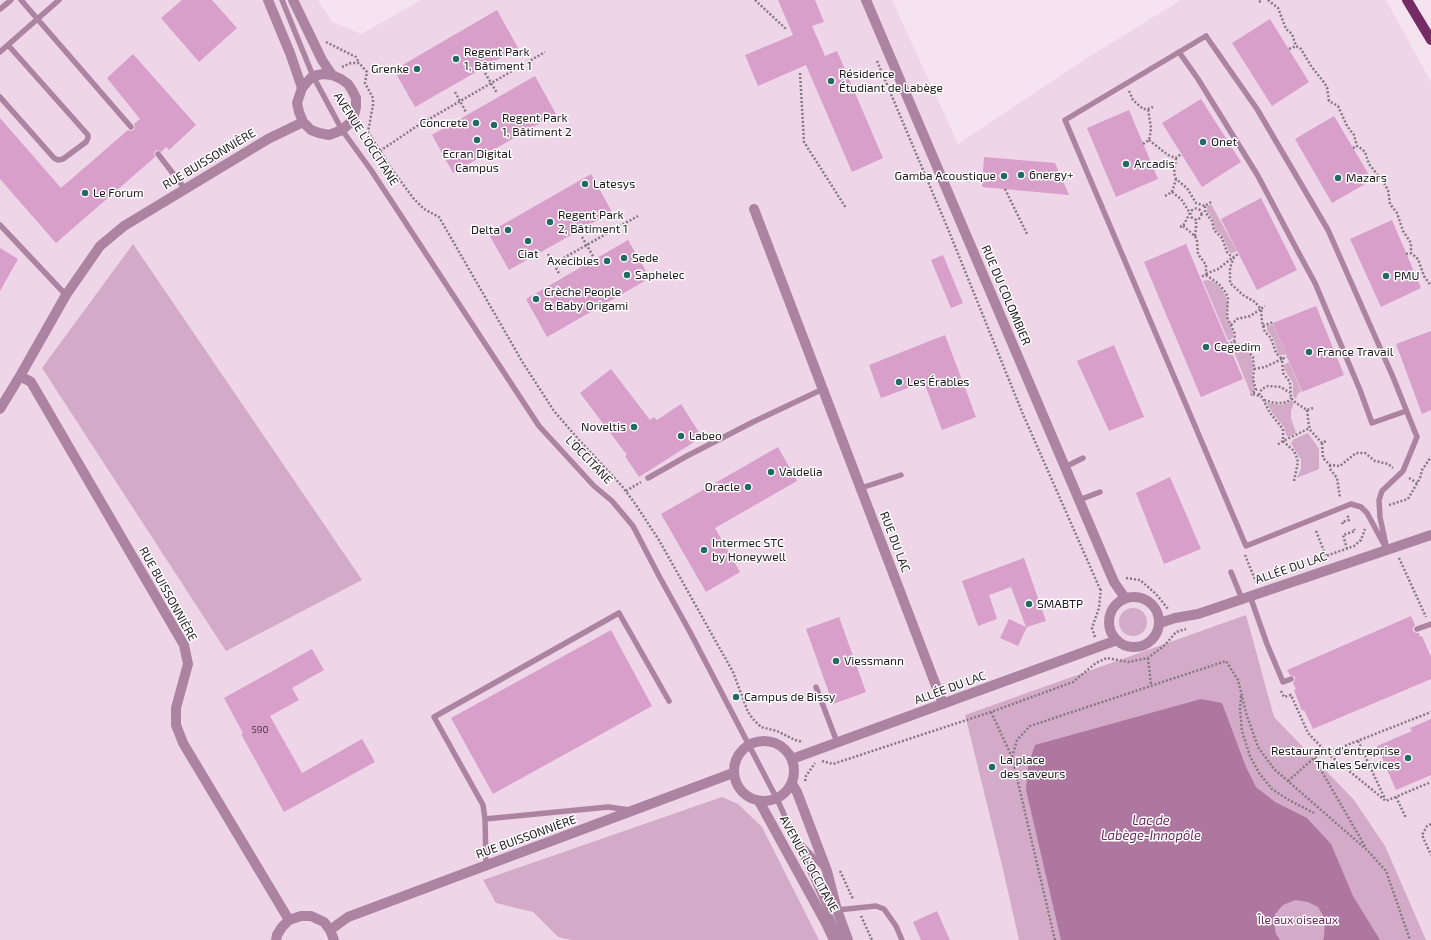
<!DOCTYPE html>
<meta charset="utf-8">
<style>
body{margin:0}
canvas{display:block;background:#f5e4f0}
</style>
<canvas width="1431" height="940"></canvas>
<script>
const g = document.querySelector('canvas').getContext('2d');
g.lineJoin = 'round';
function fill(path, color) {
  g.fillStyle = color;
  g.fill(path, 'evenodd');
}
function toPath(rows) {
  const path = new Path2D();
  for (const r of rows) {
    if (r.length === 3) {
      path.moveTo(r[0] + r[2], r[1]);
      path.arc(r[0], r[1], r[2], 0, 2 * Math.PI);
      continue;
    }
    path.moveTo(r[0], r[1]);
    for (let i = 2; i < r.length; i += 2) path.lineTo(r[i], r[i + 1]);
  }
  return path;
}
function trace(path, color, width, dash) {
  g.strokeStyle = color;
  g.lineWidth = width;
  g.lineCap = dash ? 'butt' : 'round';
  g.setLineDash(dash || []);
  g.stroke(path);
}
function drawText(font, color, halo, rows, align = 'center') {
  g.font = font + ' "Exo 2",sans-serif';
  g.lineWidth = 3;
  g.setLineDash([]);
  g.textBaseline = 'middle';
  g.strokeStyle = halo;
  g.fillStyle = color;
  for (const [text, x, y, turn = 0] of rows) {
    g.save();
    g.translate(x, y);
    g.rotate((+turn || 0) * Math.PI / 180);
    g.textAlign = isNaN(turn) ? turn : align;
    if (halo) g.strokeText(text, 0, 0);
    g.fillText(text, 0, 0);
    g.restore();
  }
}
fill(toPath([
 [0,0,318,0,332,22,361,34,421,0,892,0,958,144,1084,60,1181,0,1386,0,1431,82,1431,940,0,940]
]), '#eed5e7');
fill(toPath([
 [1211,204,1237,251,1232,253,1229,252,1223,237,1215,229,1213,220,1207,212,1207,207],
 [133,244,362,580,226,651,42,368],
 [1208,280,1214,282,1219,286,1226,296,1228,304,1226,316,1233,332,1233,337,1230,340,1228,340,1203,281],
 [1273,324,1286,354,1285,355,1280,355,1278,353,1273,338,1267,330,1267,326],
 [1237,346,1247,350,1252,358,1253,367,1252,375,1255,389,1251,394,1232,347],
 [1289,362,1301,391,1297,395,1296,399,1293,396,1293,383,1284,369,1284,365],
 [1291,400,1294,403,1291,411,1291,418,1296,433,1288,437,1286,435,1284,427,1273,414,1267,403,1281,405,1289,402],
 [1308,433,1319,449,1319,469,1297,478,1301,468,1301,460,1291,443,1294,439],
 [1133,622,14],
 [1246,615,1274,717,1354,800,1385,846,1426,940,1019,940,1002,865,965,715],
 [722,797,738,804,762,827,819,940,572,940,558,937,533,912,496,903,483,880]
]), '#d3abc9');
fill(toPath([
 [1201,699,1222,703,1246,767,1256,787,1275,802,1307,818,1331,844,1353,896,1380,940,1323,940,1324,937,1325,919,1318,907,1308,902,1295,900,1283,905,1275,914,1274,924,1276,934,1280,940,1061,940,1026,790,1028,765,1035,745]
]), '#ad77a0');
fill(toPath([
 [182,0,212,0,237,28,199,62,161,18],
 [778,0,815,0,824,22,812,26,825,56,837,51,883,158,852,172,806,65,758,86,745,55,793,35],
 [497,10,518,48,415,107,394,70],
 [1270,19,1309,82,1272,106,1232,43],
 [133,54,196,125,169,150,166,147,161,152,158,150,155,151,154,154,155,157,56,243,0,179,0,118,61,188,128,130,131,131,134,130,135,127,134,124,140,119,107,78],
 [535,76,556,114,453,173,432,135],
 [1201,99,1241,162,1202,187,1162,123],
 [1129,110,1158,179,1116,197,1087,128],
 [1334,116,1372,180,1332,203,1295,139],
 [984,157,1055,163,1069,195,982,187],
 [591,174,612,212,509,270,488,233],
 [1261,198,1297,270,1257,290,1221,219],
 [1392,220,1421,288,1381,307,1350,239],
 [628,240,650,278,547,337,526,299],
 [1186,244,1243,379,1201,397,1144,262],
 [0,248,18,259,0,291],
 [943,255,963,303,951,308,931,260],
 [1316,306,1344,375,1302,392,1273,323],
 [1431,331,1431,410,1422,414,1396,344],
 [945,335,976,417,942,430,924,382,881,398,869,365],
 [1114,345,1144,417,1109,431,1077,361],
 [611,369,650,420,654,417,657,420,681,404,702,437,639,477,625,456,627,455,580,393],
 [778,447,797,481,715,528,740,572,706,592,661,514],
 [1170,477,1201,549,1164,564,1136,493],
 [1024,558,1046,621,1027,627,1018,646,1000,638,1009,619,1026,627,1011,587,989,595,997,619,978,626,962,581],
 [1411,616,1415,625,1413,628,1413,631,1416,633,1419,633,1420,637,1422,636,1431,657,1431,679,1313,729,1304,710,1302,711,1294,690,1296,689,1293,683,1295,680,1295,677,1290,675,1287,670],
 [839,617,866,692,833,704,806,629],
 [611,630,652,706,493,794,451,718],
 [312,649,324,670,292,688,299,700,270,716,302,773,362,739,375,762,284,812,241,734,243,733,224,698],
 [1431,719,1431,775,1396,790,1377,746,1412,731,1410,728],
 [937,911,950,940,921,940,913,922]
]), '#d89fca');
trace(toPath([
 [755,0,786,29],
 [1268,0,1278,8,1286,29,1292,34,1296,46,1301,49,1311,66,1323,81,1327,87,1329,101,1338,106,1347,126,1354,135,1357,146,1362,149,1365,152,1369,164,1384,183,1388,190,1390,204,1397,213,1403,231,1411,243,1411,253,1418,259,1424,276,1431,286],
 [1259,2,1262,0],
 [326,42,356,57,359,63],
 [1289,49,1296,46],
 [877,61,948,229,1022,412,1100,589],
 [342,67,351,63,359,63,367,72,365,83,373,98,373,105,368,132,393,171,414,199,424,209,439,217,523,363,554,411,579,440,622,486,636,505,659,540,733,672,748,712,753,719,761,727,777,731,795,740,803,742],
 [485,73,497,93],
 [800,73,804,142,846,208],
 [1129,91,1133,100,1143,109,1148,109,1153,107],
 [455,92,466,112],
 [1149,140,1168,155,1176,158,1181,154],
 [1143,144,1149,140,1150,135,1151,128,1148,109],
 [1353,148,1357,146],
 [380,151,417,126,545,52],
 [1176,158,1174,173,1176,179,1187,188,1196,203,1205,206,1211,202],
 [1005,189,1027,234],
 [1172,192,1181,199,1190,213,1183,226,1179,227],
 [1165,196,1172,192,1176,179],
 [1205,206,1205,212,1212,221,1214,230,1222,238,1227,252,1230,255,1234,257,1238,254],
 [1196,214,5.5],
 [1183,226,1195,236,1197,241,1198,254,1206,265,1206,275,1200,277],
 [1195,236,1196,228,1196,219],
 [582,237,593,256],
 [548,254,560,275],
 [1406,254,1411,253],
 [1234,257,1230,268,1230,283,1243,295,1255,302,1261,309,1265,306],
 [553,264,638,216],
 [1206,274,1218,269,1232,258],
 [1206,275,1219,284,1226,293,1228,298,1227,317,1235,334,1234,342,1228,344],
 [1231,325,1237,319,1250,316,1261,309,1262,322,1263,326,1273,322],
 [1263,326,1265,332,1271,338,1276,353,1282,359,1287,357],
 [1234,342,1247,350,1253,357,1254,369,1253,379,1256,390,1251,395],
 [1254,369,1265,367,1282,359,1283,373,1290,382,1291,398,1296,403,1307,410,1313,408],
 [1253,394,1262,397,1270,413,1283,429,1283,441,1277,445],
 [1259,395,1260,392,1262,389,1268,386,1281,387,1290,393],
 [1264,400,1274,403,1282,403,1287,402,1291,398],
 [1307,410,1309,426,1311,431,1322,443,1326,441],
 [1322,443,1323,458,1330,465,1340,466,1356,453,1365,453,1375,461,1388,464,1393,468],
 [1330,465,1330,469,1337,478,1340,498],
 [1409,478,1417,483],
 [1294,481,1298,462,1297,458,1294,451,1283,441,1310,428],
 [626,491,641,482],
 [1389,505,1408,499,1420,478,1422,470,1431,457],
 [1343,524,1342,522,1349,520,1347,514],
 [1316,531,1326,556,1354,546,1361,540,1365,529],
 [1347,549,1343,535,1355,531,1354,529],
 [1245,555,1256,582],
 [1399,558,1426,617],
 [1126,578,1140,580,1156,594,1168,609],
 [1095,637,1092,628,1099,608,1101,588],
 [1148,658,1151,685],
 [1281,691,1284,697,1291,695,1308,733,1327,753,1386,801,1431,782],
 [1241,696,1240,709,1242,731,1250,756,1259,773,1272,789,1287,799,1314,813],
 [991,712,1012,757],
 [1358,741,1385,799],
 [1314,758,1366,848],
 [822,761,833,764,991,712,1073,682,1096,663,1107,658,1128,662,1148,658,1165,645,1176,632,1186,629],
 [805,781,806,776,815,763],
 [1288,781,1314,758,1431,712],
 [1396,797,1406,818],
 [1431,824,1427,826,1422,835,1431,855],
 [840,871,853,899],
 [861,916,872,940],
 [1055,940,1012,757,1017,740,1030,726,1226,661,1238,680,1246,713,1258,747,1274,769,1367,850,1386,871,1410,940]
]), '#847981', 2.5, [2, 2]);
trace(toPath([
 [21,0,131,127],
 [282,0,313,76,342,130,371,170,539,426,594,486,612,501,633,526,659,576,690,632,777,799,841,940],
 [0,9,11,0],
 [1206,36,1257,109,1328,230,1393,377,1417,437,1403,471,1382,491,1379,500,1380,517,1387,550,1367,513,1361,507,1351,504,1246,546,1065,120,1206,36],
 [0,52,59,0],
 [1179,52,1198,79,1258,176,1296,248,1315,283,1360,390,1372,423,1406,411],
 [0,97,54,158,58,160,63,159,86,142,88,138,88,135,8,45],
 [158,154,185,189],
 [0,225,66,295],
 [1065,467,1083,458],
 [648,478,687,456,753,422,823,389],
 [861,488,901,475],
 [1079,500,1100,492],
 [1231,572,1242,599],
 [1250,596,1267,644,1283,682,1291,679],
 [1417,629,1431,624],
 [816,687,837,742],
 [485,819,608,807,630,810],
 [801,844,823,867],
 [486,865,485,819,483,805,434,717,619,613,669,701],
 [837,910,876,906,884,909,896,926,902,940]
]), '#ad83a2', 5.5);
trace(toPath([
 [268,0,290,53,302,88],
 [293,0,322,60,332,75],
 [866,0,1114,582,1125,598],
 [323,74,332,75,341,79,348,84,352,90,356,98,356,107,353,120,342,130,329,135,319,133,311,130,303,122,299,112,297,103,302,88,307,82,313,76,323,74],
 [754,209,943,704],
 [0,409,20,376],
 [1134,622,25],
 [1160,623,1175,618,1198,614,1431,535],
 [764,771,30],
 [792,759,1117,640],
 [792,784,797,792,827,871,837,910,848,940],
 [759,801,826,923,834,940],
 [289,920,183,743,176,725,176,708,188,664,184,645,31,382,20,376,66,295,100,246,124,226,268,139,303,122],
 [330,930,348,917,733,773],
 [276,940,277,935,282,927,289,920,301,916,311,916,324,922,330,930,334,940]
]), '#ad83a2', 10);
trace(toPath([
 [1407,0,1431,40]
]), '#742b66', 10);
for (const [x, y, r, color] of [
 [456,59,4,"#226b64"],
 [417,69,4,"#226b64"],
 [831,81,4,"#226b64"],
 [476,123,4,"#226b64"],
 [494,125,4,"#226b64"],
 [477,140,4,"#226b64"],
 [1203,142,4,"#226b64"],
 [1126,164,4,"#226b64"],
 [1021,175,4,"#226b64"],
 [1004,176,4,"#226b64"],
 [1338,178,4,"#226b64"],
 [585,184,4,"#226b64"],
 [85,193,4,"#226b64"],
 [550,222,4,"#226b64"],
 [508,230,4,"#226b64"],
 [528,241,4,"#226b64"],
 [624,258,4,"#226b64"],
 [607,261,4,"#226b64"],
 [627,275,4,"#226b64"],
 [1386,276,4,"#226b64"],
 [536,299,4,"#226b64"],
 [1206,347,4,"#226b64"],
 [1309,352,4,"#226b64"],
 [899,382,4,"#226b64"],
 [634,427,4,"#226b64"],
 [681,436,4,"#226b64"],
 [771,472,4,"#226b64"],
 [748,487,4,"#226b64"],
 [704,550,4,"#226b64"],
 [1029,604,4,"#226b64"],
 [836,661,4,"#226b64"],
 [736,697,4,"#226b64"],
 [1408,758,4,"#226b64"],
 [992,767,4,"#226b64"]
]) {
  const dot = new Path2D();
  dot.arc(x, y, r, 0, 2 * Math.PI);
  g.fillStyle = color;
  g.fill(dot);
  trace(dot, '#fff', 1.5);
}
drawText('10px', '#4d3a49', null, [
 ["590",260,730]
]);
drawText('12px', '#1f191e', '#fff', [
 ["Regent Park",464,52],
 ["1, Bâtiment 1",464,66],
 ["Grenke",409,69,"right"],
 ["Résidence",839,74],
 ["Étudiant de Labège",839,88],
 ["Regent Park",502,118],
 ["1, Bâtiment 2",502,132],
 ["Concrete",468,123,"right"],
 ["Onet",1211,142],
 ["Ecran Digital",477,154,"center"],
 ["Campus",477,168,"center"],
 ["Arcadis",1134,164],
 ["6nergy+",1029,175],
 ["Gamba Acoustique",996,176,"right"],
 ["Mazars",1346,178],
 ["Latesys",593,184],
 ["Le Forum",93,193],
 ["Regent Park",558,215],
 ["2, Bâtiment 1",558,229],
 ["Delta",500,230,"right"],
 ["Ciat",528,254,"center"],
 ["Sede",632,258],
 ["Axecibles",599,261,"right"],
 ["Saphelec",635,275],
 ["PMU",1394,276],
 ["Crèche People",544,292],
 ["& Baby Origami",544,306],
 ["Cegedim",1214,347],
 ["France Travail",1317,352],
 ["Les Érables",907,382],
 ["Noveltis",626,427,"right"],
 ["Labeo",689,436],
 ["Valdelia",779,472],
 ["Oracle",740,487,"right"],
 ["Intermec STC",712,543],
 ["by Honeywell",712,557],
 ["SMABTP",1037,604],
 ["Viessmann",844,661],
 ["Campus de Bissy",744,697],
 ["Restaurant d'entreprise",1400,751,"right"],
 ["Thales Services",1400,765,"right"],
 ["La place",1000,760],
 ["des saveurs",1000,774]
], 'left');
drawText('12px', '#1f191e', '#fff', [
 ["AVENUE L'OCCITANE",366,139,57],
 ["RUE BUISSONNIÈRE",209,159,-31],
 ["RUE DU COLOMBIER",1006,295,67],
 ["L'OCCITANE",589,460,46],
 ["RUE DU LAC",895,542,69],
 ["ALLÉE DU LAC",1291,568,-19],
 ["RUE BUISSONNIÈRE",168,594,61],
 ["ALLÉE DU LAC",950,688,-20],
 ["RUE BUISSONNIÈRE",526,837,-20],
 ["AVENUE L'OCCITANE",809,864,61]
]);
drawText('12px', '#6d2a60', '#fff', [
 ["Île aux oiseaux",1298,920]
]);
drawText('italic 13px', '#6d2a60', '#fff', [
 ["Lac de",1151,821],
 ["Labège-Innopôle",1151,836]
]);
</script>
